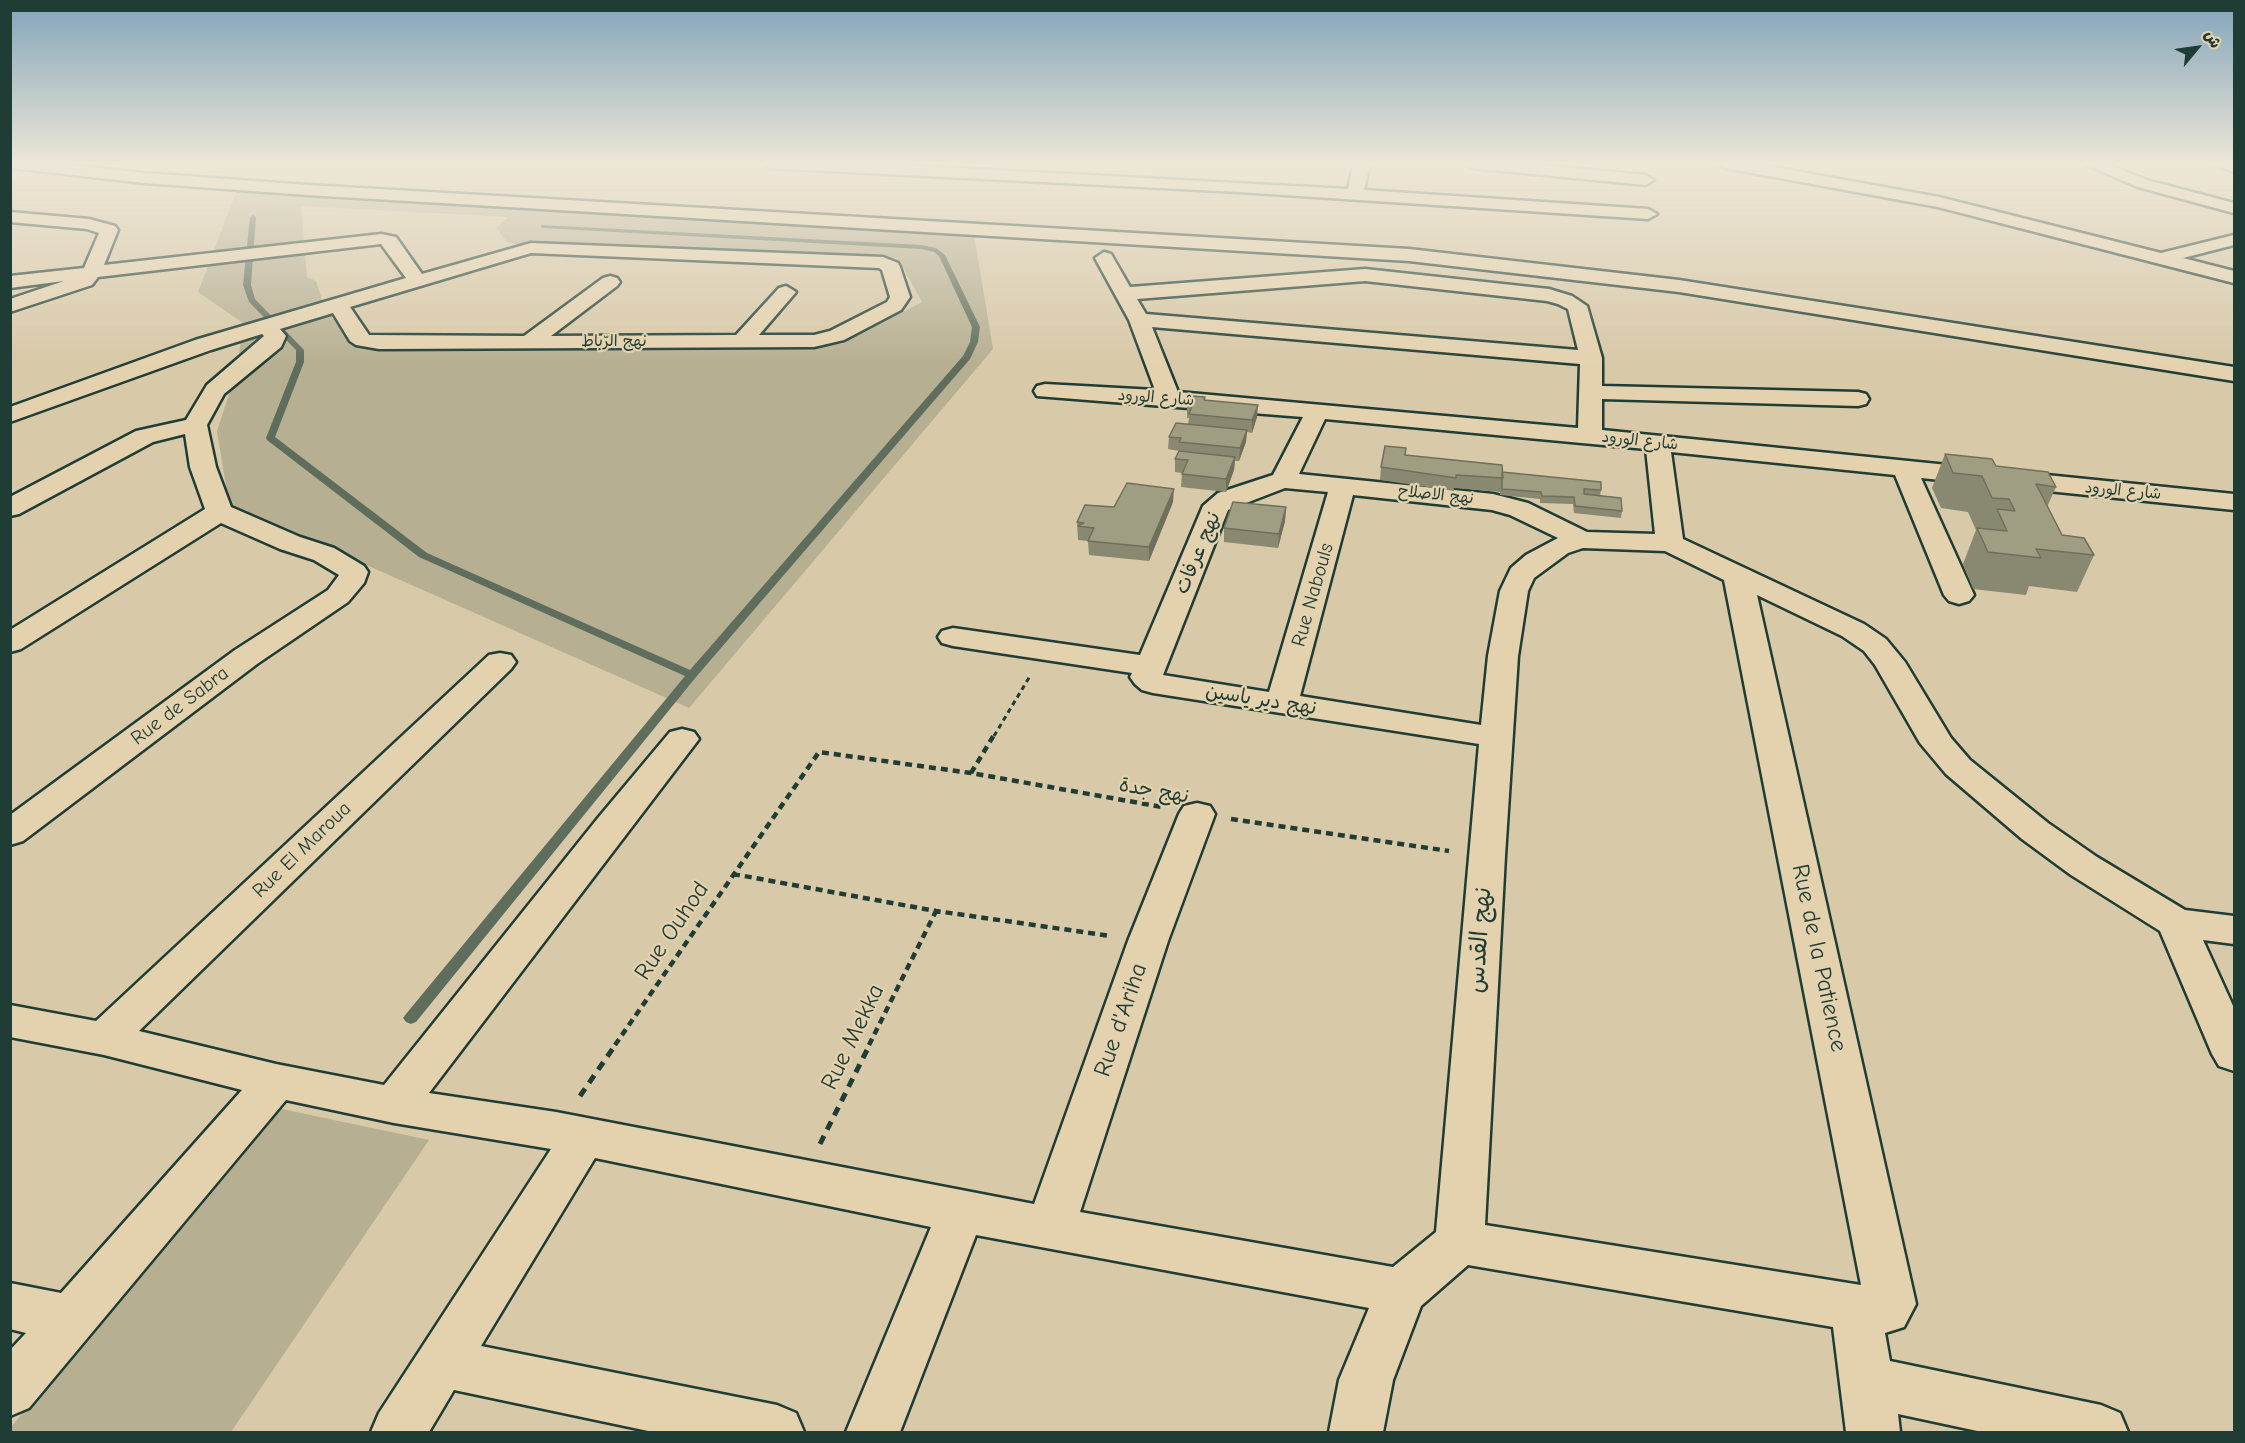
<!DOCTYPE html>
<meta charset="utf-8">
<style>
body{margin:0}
#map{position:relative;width:2245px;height:1443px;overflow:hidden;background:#d8c9a8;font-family:"Comic Neue","Playpen Sans Arabic",sans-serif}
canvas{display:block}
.frame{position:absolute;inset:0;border:12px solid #1f3d34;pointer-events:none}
.north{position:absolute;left:2167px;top:18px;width:60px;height:60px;-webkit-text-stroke:4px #e4d2af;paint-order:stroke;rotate:61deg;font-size:16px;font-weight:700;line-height:24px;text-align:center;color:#1f3d34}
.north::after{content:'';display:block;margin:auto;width:21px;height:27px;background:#1f3d34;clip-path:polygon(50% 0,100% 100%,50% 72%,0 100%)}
</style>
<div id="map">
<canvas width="2245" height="1443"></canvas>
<div class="frame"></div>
<div class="north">ش</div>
</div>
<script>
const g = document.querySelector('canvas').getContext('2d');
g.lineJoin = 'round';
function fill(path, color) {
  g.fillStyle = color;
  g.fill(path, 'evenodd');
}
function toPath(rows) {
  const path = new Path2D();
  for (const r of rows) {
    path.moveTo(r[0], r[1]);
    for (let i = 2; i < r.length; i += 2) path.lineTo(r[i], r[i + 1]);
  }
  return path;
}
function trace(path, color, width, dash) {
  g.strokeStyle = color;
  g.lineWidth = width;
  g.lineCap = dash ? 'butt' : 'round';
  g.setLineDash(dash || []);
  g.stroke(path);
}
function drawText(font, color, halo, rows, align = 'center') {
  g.font = font + ' "Comic Neue","Playpen Sans Arabic",sans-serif';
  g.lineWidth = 4.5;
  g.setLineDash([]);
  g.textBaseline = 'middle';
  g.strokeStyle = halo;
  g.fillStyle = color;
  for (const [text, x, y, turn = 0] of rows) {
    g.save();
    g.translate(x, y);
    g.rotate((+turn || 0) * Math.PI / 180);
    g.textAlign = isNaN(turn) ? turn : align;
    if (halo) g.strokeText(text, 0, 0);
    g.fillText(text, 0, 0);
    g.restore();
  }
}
fill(toPath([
 [237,190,974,234,993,349,689,708,229,504,217,431,237,370,243,323,198,292],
 [301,206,508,217,496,228,507,242,521,246,545,242,900,262,922,302,842,344,353,346,324,306,316,281,307,277],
 [277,1108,429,1140,231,1432,11,1432,11,1427]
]), '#b6af92');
fill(toPath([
 [253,215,256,217,251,285,255,299,304,350,304,362,275,437,427,553,690,670,963,356,970,342,972,327,939,256,934,252,921,249,543,228,541,227,541,225,921,245,936,248,945,255,980,327,978,342,970,359,696,677,416,1022,411,1024,406,1022,403,1018,406,1014,685,676,419,557,267,440,266,438,296,362,296,350,249,302,243,285,250,217,253,215]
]), '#5f6d5c');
const minor = toPath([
 [762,163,864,163,1348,189,1354,163,1370,163,1364,190,1648,209,1657,214,1648,219,1239,192,770,168,762,163],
 [1464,163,1521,163,1646,175,1654,180,1646,185,1472,168,1464,163],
 [1717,163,1751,163,1939,197,2161,253,2234,235,2234,245,2183,258,2234,271,2234,283,1938,207,1725,168,1717,163],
 [2082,163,2104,163,2150,181,2234,203,2234,213,2138,187,2082,163],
 [2215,163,2234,163,2234,172,2217,166,2215,163],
 [10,212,89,219,115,226,118,230,104,265,381,234,396,237,422,274,531,243,883,257,898,263,900,267,910,297,901,310,844,340,814,347,379,349,356,345,350,341,333,313,280,329,286,336,281,347,224,394,207,425,216,467,231,507,300,537,334,548,364,566,368,572,364,583,348,602,257,664,23,841,10,845,10,815,235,650,328,590,339,575,314,560,280,549,221,523,21,649,10,652,10,630,205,509,190,467,185,434,153,442,19,514,10,516,10,497,136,431,186,420,207,385,264,336,262,334,211,350,10,422,10,407,195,340,406,278,381,244,98,277,92,285,10,312,10,299,64,281,10,288,10,276,84,268,99,233,87,229,10,222,10,212],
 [531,253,879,268,882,270,890,297,887,302,830,331,814,335,759,335,796,292,786,286,779,288,736,335,551,336,617,286,620,282,617,278,610,276,603,278,524,336,369,335,350,307,531,253],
 [1104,252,1111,254,1130,287,1365,269,1549,289,1572,296,1587,306,1602,358,1602,386,1858,392,1866,394,1869,399,1866,404,1858,406,1602,399,1602,430,2234,494,2234,510,1921,478,1974,595,1969,601,1959,604,1949,601,1944,595,1895,475,1671,452,1683,539,1864,624,1886,639,1905,662,1951,738,1970,760,2048,823,2097,857,2185,910,2234,916,2234,944,2203,940,2234,1008,2234,1071,2219,1066,2212,1054,2160,931,2071,875,2022,839,1946,774,1920,743,1875,665,1864,651,1842,636,1757,595,1916,1304,1904,1327,1885,1333,1890,1361,2101,1405,2120,1413,2128,1432,1982,1432,1898,1414,1900,1432,1846,1432,1833,1327,1468,1265,1421,1306,1393,1380,1383,1432,1329,1432,1339,1380,1369,1308,976,1235,900,1432,846,1432,931,1227,595,1158,481,1346,777,1405,796,1413,804,1432,653,1432,454,1390,429,1432,371,1432,379,1413,551,1149,394,1123,286,1100,29,1408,10,1416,10,1350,26,1333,10,1329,10,1283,61,1293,242,1090,104,1055,10,1037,10,1005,96,1021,489,655,500,653,511,655,516,662,511,669,139,1031,276,1064,384,1085,598,818,670,732,682,729,694,732,699,739,429,1093,556,1112,1034,1204,1128,941,1179,814,1184,806,1197,803,1210,806,1215,814,1168,941,1080,1212,1393,1267,1436,1232,1479,744,1153,693,1142,690,1135,684,1130,677,1132,673,953,646,942,643,938,637,942,631,953,628,1140,655,1203,506,1218,493,1273,475,1303,417,1037,396,1034,391,1037,386,1045,384,1155,390,1129,320,1095,258,1104,252],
 [1365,281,1547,301,1558,304,1568,309,1578,350,1146,314,1137,299,1365,281],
 [1152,327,1580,364,1578,428,1178,392,1152,327],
 [1325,419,1646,449,1655,534,1587,532,1528,503,1493,494,1299,474,1325,419],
 [1285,488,1328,492,1269,692,1163,675,1228,510,1285,488],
 [1353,495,1492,510,1510,515,1558,538,1526,555,1511,568,1500,591,1488,656,1481,725,1300,696,1353,495],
 [1583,548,1665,551,1724,580,1861,1285,1485,1225,1505,856,1518,656,1528,591,1534,578,1568,553,1583,548]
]);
const highway = toPath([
 [10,163,54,163,144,173,308,185,1409,249,1679,280,2234,367,2234,381,1679,292,1409,261,308,195,144,183,12,168,10,163]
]);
trace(minor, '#1f3d34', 5);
trace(highway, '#1f3d34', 5);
trace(toPath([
 [994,736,1030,676]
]), '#1f3d34', 3, [5, 4]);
trace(toPath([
 [971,773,994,735],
 [1231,819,1449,851],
 [733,874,936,911,1111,936],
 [615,1045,819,752,971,773,1162,807],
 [869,1045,936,911]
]), '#1f3d34', 4.5, [7, 5]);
trace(toPath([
 [580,1096,616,1044],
 [820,1144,870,1044]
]), '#1f3d34', 5, [9, 7]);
fill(minor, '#e4d2af');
fill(highway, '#e4d2af');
fill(toPath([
 [1205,400,1257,417,1252,433,1247,432,1246,442,1239,461,1235,461,1234,470,1226,492,1181,487,1182,473,1175,472,1175,459,1179,451,1168,449,1169,437,1188,424,1189,418,1187,418,1187,405],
 [1945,454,1996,466,2056,487,2047,507,2062,535,2094,555,2077,592,2029,586,2026,595,1973,589,1963,564,1976,530,1968,512,1941,508,1932,488],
 [1405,455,1502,472,1601,490,1600,496,1622,511,1621,518,1574,513,1573,504,1540,503,1540,499,1500,495,1500,492,1454,488,1454,491,1380,480,1381,467],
 [1173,502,1149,561,1089,555,1088,541,1078,540,1077,522],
 [1286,507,1285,521,1278,548,1224,542,1224,528]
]), '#898871');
fill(toPath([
 [1258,405,1257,417,1252,433,1252,420],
 [1247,430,1246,442,1239,461,1240,448],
 [1235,457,1234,470,1226,492,1226,479],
 [1174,489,1173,502,1149,561,1149,547],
 [1286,507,1285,521,1278,548,1279,534]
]), '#6f6f5c');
const building = toPath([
 [1191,396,1205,397,1204,400,1258,405,1252,420,1189,414,1192,406,1187,405,1191,396],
 [1176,423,1247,430,1240,448,1179,442,1181,438,1169,437,1176,423],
 [1385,446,1406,448,1405,455,1502,465,1503,478,1456,475,1456,478,1381,467,1385,446],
 [1179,451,1235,457,1226,479,1182,474,1188,460,1175,459,1179,451],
 [1945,454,1992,459,1996,466,2048,472,2056,487,2036,484,2062,535,2084,538,2094,555,2036,549,2041,558,1988,552,1977,528,2007,531,1997,509,2015,511,2009,499,1992,498,1982,476,1953,473,1945,454],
 [1502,472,1601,482,1601,490,1584,489,1584,494,1621,498,1622,511,1575,506,1574,497,1542,496,1541,492,1502,489,1502,472],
 [1127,483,1174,489,1149,547,1088,541,1094,528,1078,526,1084,523,1077,522,1085,505,1114,507,1127,483],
 [1233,502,1286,507,1279,534,1224,528,1233,502]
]);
fill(building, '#9f9e83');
trace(building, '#6f6f5c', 1.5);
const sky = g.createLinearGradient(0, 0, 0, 365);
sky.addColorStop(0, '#82a4ba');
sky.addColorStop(0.45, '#ede7d8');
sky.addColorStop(1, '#ede7d800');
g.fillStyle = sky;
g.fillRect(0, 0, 2245, 365);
drawText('16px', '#1f3d34', '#e4d2af', [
 ["نهج الرّباط",614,341],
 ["شارع الورود",1156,398,4],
 ["شارع الورود",1640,441,6],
 ["شارع الورود",2123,491,5],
 ["نهج الاصلاح",1436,495,6]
]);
drawText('20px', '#1f3d34', '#e4d2af', [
 ["نهج عرفات",1198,553,-67],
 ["Rue Nabouls",1313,595,-74],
 ["نهج دير ياسين",1261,700,9],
 ["Rue de Sabra",180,706,-37],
 ["نهج جدة",1154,791,10],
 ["Rue El Maroua",302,850,-44]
]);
drawText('24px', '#1f3d34', '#e4d2af', [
 ["Rue Ouhod",672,931,-56],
 ["نهج القدس",1480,940,-86],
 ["Rue de la Patience",1819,958,78],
 ["Rue d'Ariha",1121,1020,-71],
 ["Rue Mekka",853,1037,-64]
]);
</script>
